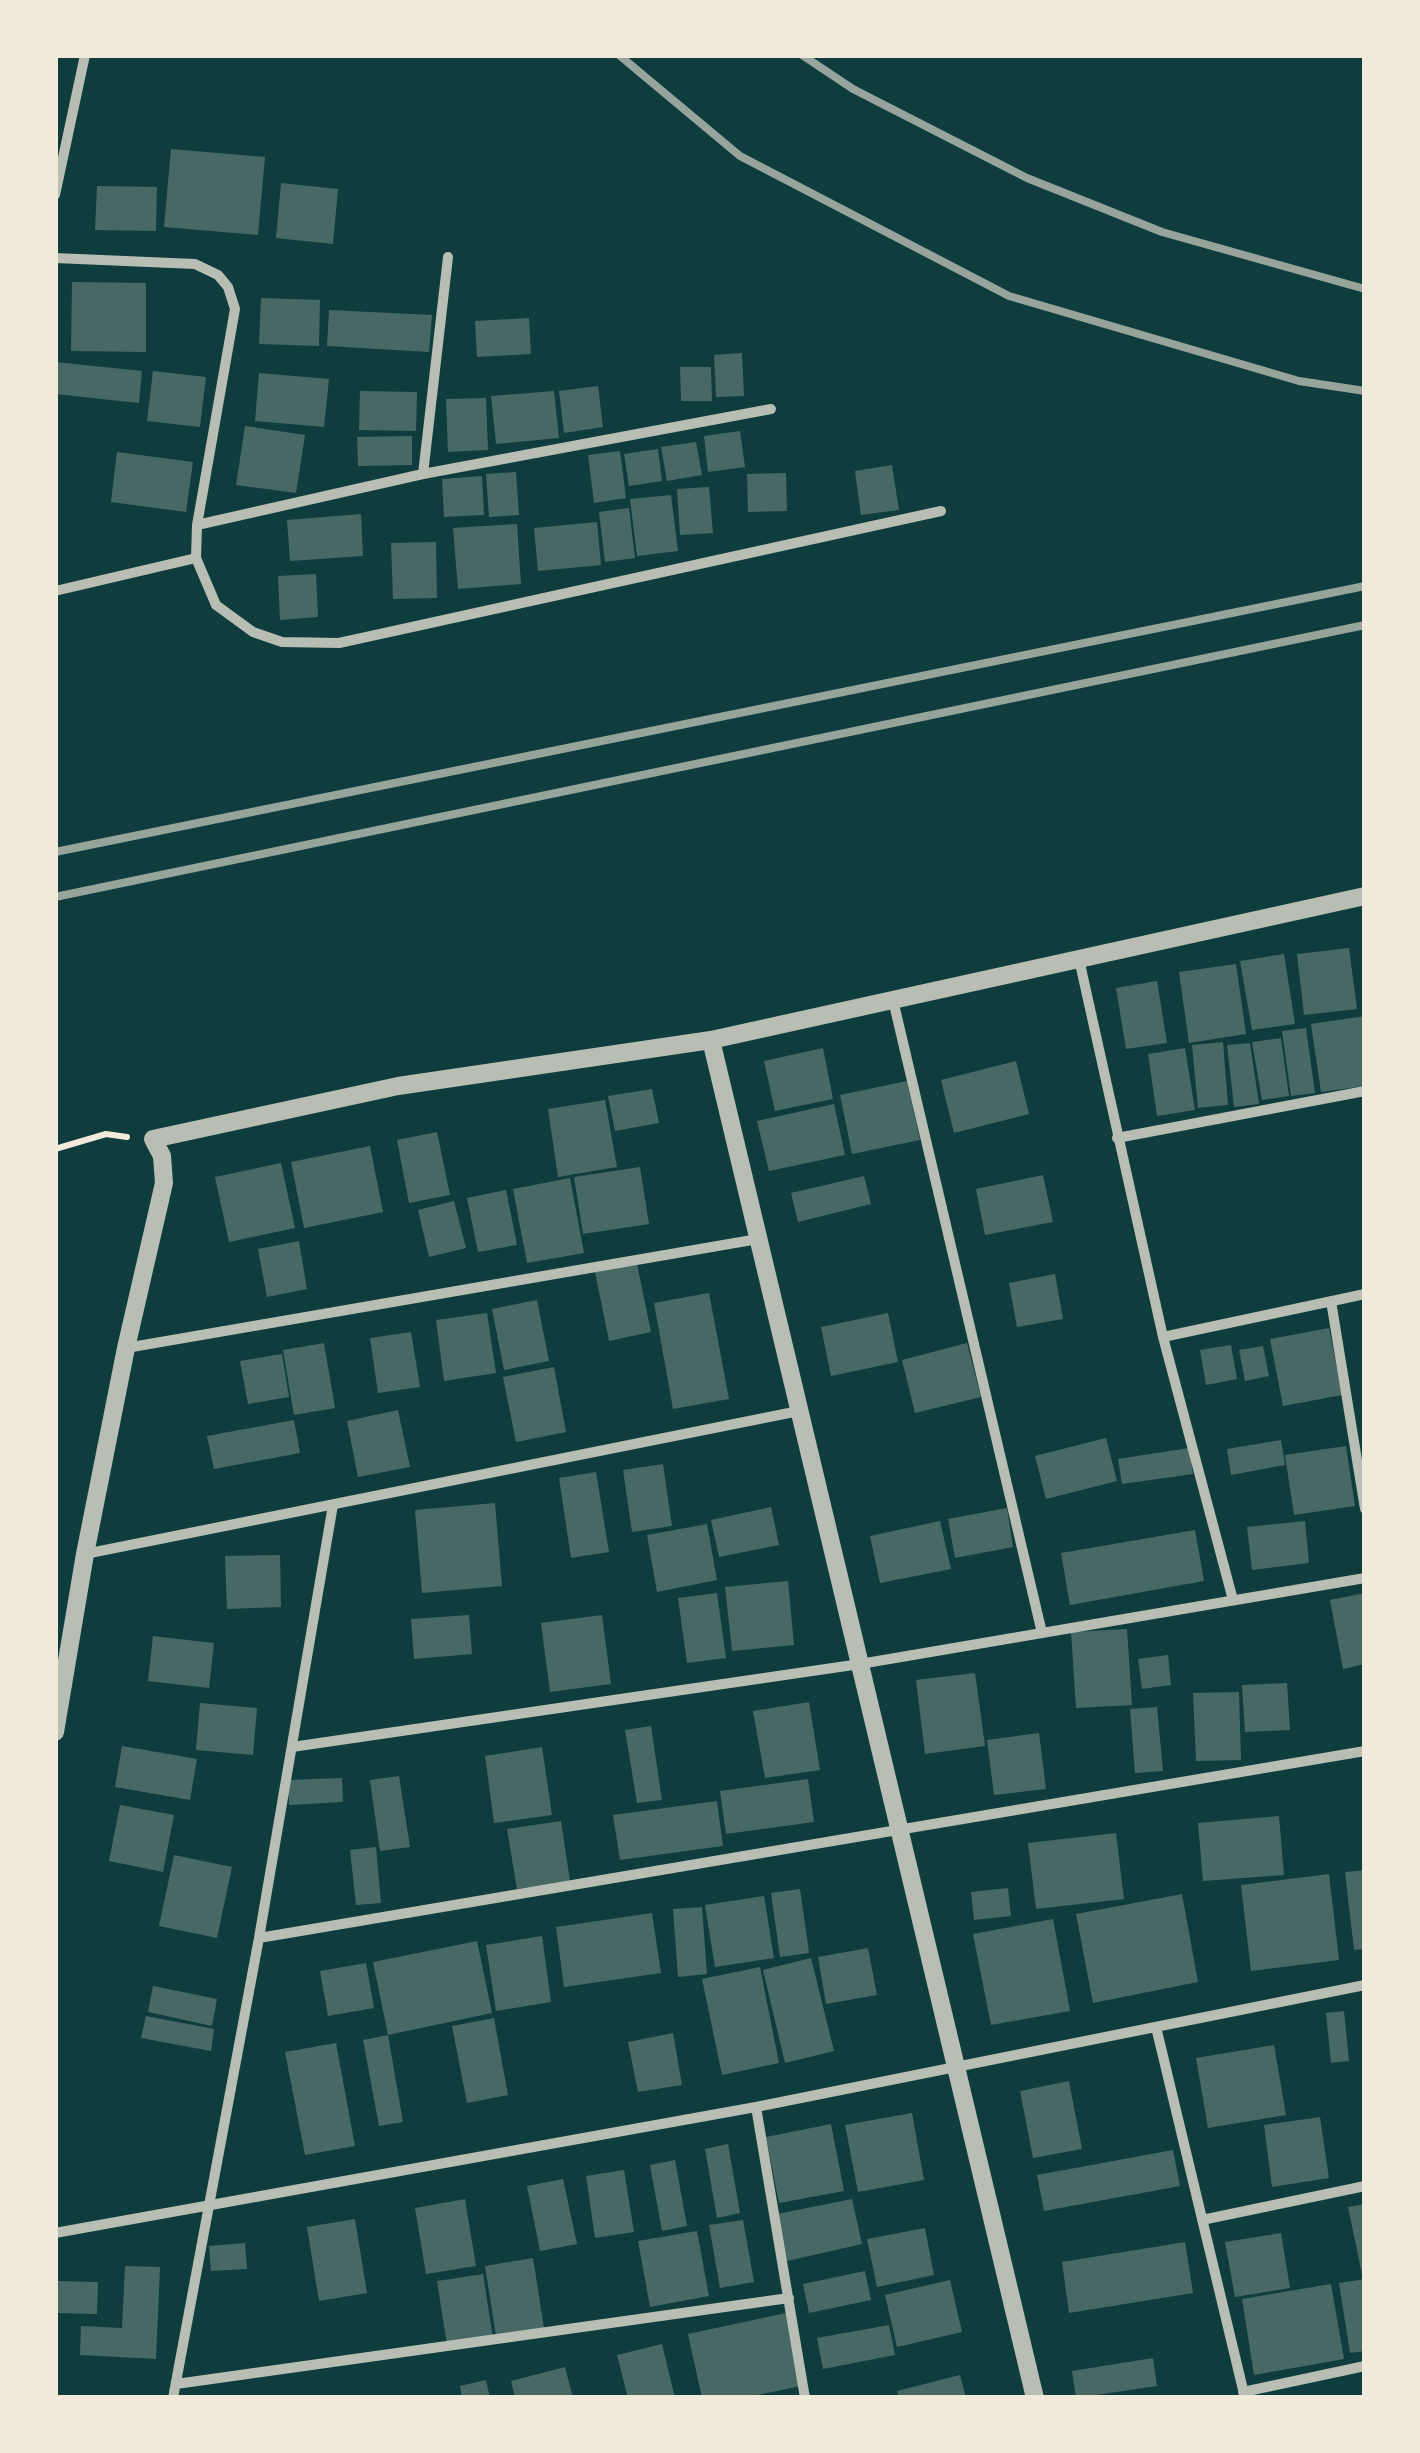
<!DOCTYPE html>
<style>
body{margin:0}
#map{position:relative;width:1420px;height:2453px;overflow:hidden;background:#0f3d3e;font-family:"Golos Text",sans-serif}
canvas{display:block}
.frame{position:absolute;inset:0;border:58px solid #f1e9da;pointer-events:none}
</style>
<div id="map">
<canvas width="1420" height="2453"></canvas>
<div class="frame"></div>
</div>
<script>
const g = document.querySelector('canvas').getContext('2d');
g.lineJoin = 'round';
function fill(path, color) {
  g.fillStyle = color;
  g.fill(path, 'evenodd');
}
function toPath(rows) {
  const path = new Path2D();
  for (const r of rows) {
    path.moveTo(r[0], r[1]);
    for (let i = 2; i < r.length; i += 2) path.lineTo(r[i], r[i + 1]);
  }
  return path;
}
function trace(path, color, width, dash) {
  g.strokeStyle = color;
  g.lineWidth = width;
  g.lineCap = dash ? 'butt' : 'round';
  g.setLineDash(dash || []);
  g.stroke(path);
}
fill(toPath([
 [171,149,265,157,258,235,164,227],
 [281,183,338,189,333,244,276,238],
 [97,186,157,187,156,231,95,230],
 [72,282,146,283,146,352,71,351],
 [261,298,320,300,319,346,259,344],
 [329,310,432,315,429,352,327,346],
 [529,318,531,354,477,357,475,321],
 [742,353,744,396,716,397,714,355],
 [55,362,142,371,139,403,55,394],
 [680,367,711,367,712,401,681,401],
 [153,371,206,377,200,427,147,421],
 [259,373,329,379,324,427,255,421],
 [598,386,603,427,564,433,559,391],
 [360,391,417,392,416,431,359,430],
 [554,391,559,438,496,444,491,396],
 [486,398,488,450,448,452,446,399],
 [245,426,305,435,296,493,236,485],
 [740,431,745,467,708,472,704,436],
 [412,436,412,465,358,466,357,437],
 [696,442,702,475,667,481,661,447],
 [658,449,662,481,629,486,624,454],
 [620,451,626,498,594,503,588,455],
 [117,452,193,462,186,512,111,502],
 [892,465,899,510,861,515,855,471],
 [516,472,519,515,489,517,486,474],
 [786,473,787,511,748,512,747,474],
 [482,476,484,515,444,517,442,479],
 [709,487,713,533,680,535,677,489],
 [671,495,678,551,637,556,630,499],
 [629,508,635,558,605,562,599,512],
 [361,514,363,556,290,561,287,520],
 [597,522,601,565,538,571,534,528],
 [517,524,521,584,458,589,453,528],
 [436,542,437,598,393,599,391,543],
 [316,574,318,617,280,620,278,576],
 [1349,948,1357,1009,1304,1015,1297,954],
 [1284,954,1295,1024,1252,1030,1240,961],
 [1236,964,1246,1034,1189,1043,1179,972],
 [1157,981,1167,1043,1126,1049,1116,988],
 [1365,1016,1365,1086,1321,1092,1311,1024],
 [1306,1028,1315,1093,1291,1096,1282,1031],
 [1281,1038,1289,1096,1262,1100,1252,1042],
 [1223,1042,1228,1105,1198,1108,1192,1045],
 [1250,1043,1259,1104,1234,1107,1227,1045],
 [823,1048,833,1099,775,1111,764,1061],
 [1185,1048,1195,1110,1157,1116,1148,1054],
 [1016,1061,1029,1114,954,1133,941,1080],
 [907,1081,920,1140,852,1154,840,1095],
 [652,1089,659,1123,615,1131,608,1096],
 [605,1100,617,1167,558,1177,548,1109],
 [834,1104,845,1155,769,1171,757,1121],
 [437,1132,450,1195,409,1203,397,1140],
 [370,1146,383,1212,304,1228,291,1162],
 [281,1163,295,1228,229,1242,215,1177],
 [640,1167,649,1224,583,1234,574,1177],
 [1043,1175,1053,1222,985,1235,976,1189],
 [864,1176,871,1204,798,1222,791,1193],
 [570,1178,584,1253,527,1263,513,1189],
 [506,1190,517,1245,478,1252,467,1198],
 [454,1201,466,1248,429,1257,418,1210],
 [299,1241,307,1289,267,1297,258,1249],
 [637,1264,651,1332,609,1341,595,1272],
 [1055,1274,1063,1319,1017,1327,1009,1283],
 [709,1293,729,1399,673,1409,654,1303],
 [537,1300,549,1361,504,1370,492,1309],
 [487,1313,496,1373,444,1381,436,1320],
 [888,1313,898,1362,831,1376,821,1327],
 [1329,1328,1342,1395,1283,1406,1270,1339],
 [411,1332,420,1387,378,1393,370,1338],
 [324,1343,335,1408,294,1415,283,1350],
 [967,1343,981,1397,915,1413,902,1360],
 [1231,1345,1237,1379,1206,1385,1200,1350],
 [1263,1346,1269,1376,1245,1381,1239,1350],
 [282,1354,289,1397,248,1404,240,1361],
 [554,1367,566,1432,516,1442,503,1377],
 [398,1410,410,1467,358,1477,347,1421],
 [294,1420,300,1453,214,1469,207,1436],
 [1106,1438,1117,1481,1046,1499,1035,1456],
 [1281,1440,1285,1465,1231,1475,1227,1449],
 [1346,1446,1355,1506,1294,1515,1285,1455],
 [1189,1448,1193,1474,1122,1484,1118,1459],
 [663,1464,672,1526,632,1532,623,1470],
 [596,1472,609,1552,571,1558,559,1478],
 [495,1503,502,1586,422,1593,415,1510],
 [771,1507,779,1545,719,1557,711,1520],
 [1007,1508,1013,1547,955,1558,948,1519],
 [940,1521,951,1569,880,1583,870,1536],
 [1305,1521,1309,1563,1252,1570,1247,1527],
 [707,1524,717,1580,657,1592,647,1535],
 [1195,1530,1204,1581,1070,1605,1061,1553],
 [280,1555,281,1607,227,1609,225,1556],
 [788,1581,794,1645,732,1651,725,1587],
 [717,1593,726,1658,687,1663,678,1598],
 [1365,1593,1365,1664,1343,1669,1330,1600],
 [469,1615,472,1654,414,1659,411,1619],
 [602,1615,611,1684,550,1692,541,1623],
 [1127,1629,1132,1705,1076,1708,1071,1632],
 [153,1636,214,1643,209,1688,148,1681],
 [1168,1655,1171,1685,1142,1689,1138,1659],
 [975,1673,985,1746,925,1754,916,1680],
 [1287,1683,1290,1730,1245,1732,1242,1685],
 [1239,1692,1241,1760,1196,1761,1193,1693],
 [809,1702,820,1770,765,1778,753,1711],
 [200,1703,257,1708,253,1755,196,1750],
 [1157,1707,1163,1771,1135,1773,1130,1709],
 [651,1726,662,1800,637,1803,625,1730],
 [1039,1733,1046,1789,994,1795,987,1740],
 [122,1746,197,1759,190,1800,115,1787],
 [542,1747,552,1815,494,1823,485,1756],
 [399,1776,410,1847,380,1851,370,1780],
 [342,1778,343,1802,289,1805,288,1780],
 [808,1779,814,1822,726,1834,720,1791],
 [717,1801,723,1846,620,1860,613,1815],
 [120,1805,174,1815,163,1872,109,1861],
 [1279,1816,1284,1875,1203,1881,1198,1823],
 [561,1821,570,1881,517,1889,507,1829],
 [1116,1833,1124,1899,1036,1909,1028,1843],
 [376,1847,381,1903,356,1905,350,1850],
 [174,1855,232,1867,217,1938,159,1926],
 [1365,1870,1365,1949,1354,1950,1345,1872],
 [1329,1874,1339,1960,1251,1971,1241,1885],
 [1008,1888,1011,1916,974,1920,971,1892],
 [800,1889,809,1953,780,1957,771,1893],
 [1182,1894,1198,1982,1093,2003,1076,1914],
 [764,1896,774,1958,715,1967,705,1905],
 [702,1907,707,1974,678,1977,673,1909],
 [652,1913,661,1973,564,1987,556,1927],
 [1053,1919,1070,2011,991,2025,973,1934],
 [542,1936,551,2002,496,2011,486,1945],
 [477,1941,492,2013,388,2035,373,1962],
 [868,1948,877,1995,826,2004,818,1957],
 [811,1958,834,2051,785,2063,763,1970],
 [366,1963,374,2008,328,2016,320,1971],
 [760,1967,779,2063,722,2075,702,1979],
 [153,1986,217,1999,212,2026,148,2012],
 [1344,2011,1349,2061,1331,2063,1326,2013],
 [146,2016,214,2029,211,2051,141,2038],
 [494,2018,508,2095,467,2103,452,2026],
 [673,2033,682,2085,638,2092,628,2042],
 [388,2035,403,2122,379,2126,363,2040],
 [336,2043,355,2146,305,2155,285,2052],
 [1274,2045,1286,2115,1208,2128,1196,2058],
 [1069,2081,1082,2149,1033,2158,1020,2091],
 [912,2113,924,2180,858,2192,845,2125],
 [1320,2117,1329,2178,1272,2187,1264,2125],
 [831,2124,844,2191,779,2203,766,2137],
 [728,2144,740,2213,717,2218,705,2149],
 [1173,2150,1180,2186,1044,2211,1037,2175],
 [675,2160,687,2226,662,2231,650,2165],
 [624,2170,634,2232,595,2238,586,2176],
 [563,2179,577,2244,540,2251,527,2186],
 [465,2199,476,2266,426,2274,415,2208],
 [852,2199,862,2244,787,2261,777,2214],
 [1365,2204,1365,2273,1362,2274,1348,2207],
 [355,2219,367,2293,319,2301,307,2227],
 [743,2220,754,2282,720,2288,709,2225],
 [925,2228,934,2275,877,2287,867,2239],
 [697,2231,709,2296,650,2307,638,2241],
 [1281,2233,1290,2288,1235,2297,1225,2242],
 [1185,2242,1193,2293,1069,2313,1062,2262],
 [245,2243,247,2269,211,2271,209,2246],
 [533,2258,544,2328,496,2336,485,2266],
 [125,2266,160,2267,156,2359,80,2355,81,2326,122,2328],
 [865,2271,871,2300,809,2313,803,2284],
 [483,2274,493,2338,447,2345,437,2281],
 [1365,2279,1365,2351,1350,2353,1339,2283],
 [950,2280,962,2332,897,2347,885,2295],
 [55,2281,98,2282,97,2314,55,2313],
 [1331,2284,1344,2359,1254,2375,1242,2299],
 [786,2313,801,2386,743,2398,702,2398,688,2334],
 [889,2325,895,2355,823,2369,817,2338],
 [662,2344,675,2398,628,2398,617,2355],
 [1153,2358,1157,2386,1076,2398,1072,2371],
 [565,2367,573,2398,515,2398,511,2381],
 [960,2375,966,2398,899,2398,897,2391],
 [486,2380,490,2398,462,2398,460,2386]
]), '#486865');
trace(toPath([
 [55,1149,106,1134,127,1137]
]), '#f1e9da', 6);
trace(toPath([
 [55,195,85,55],
 [55,258,195,264,218,275,228,287,235,309,197,525,423,474,771,409],
 [423,474,448,257],
 [197,525,196,558,216,605,253,632,282,642,339,643,941,511],
 [55,591,196,558],
 [1079,959,1163,1337,1365,1294],
 [893,1000,1042,1633],
 [1117,1138,1365,1091],
 [1331,1301,1365,1509],
 [1163,1337,1233,1600],
 [126,1348,758,1239],
 [85,1554,799,1411],
 [292,1747,860,1664,1365,1578],
 [259,1938,1365,1751],
 [1156,2027,1245,2398],
 [756,2107,805,2398],
 [1202,2220,1365,2186],
 [55,2233,756,2107,1365,1985],
 [176,2384,789,2298],
 [1243,2392,1365,2366],
 [173,2398,259,1938,333,1505]
]), '#b8beb3', 10);
trace(toPath([
 [711,1040,1035,2398],
 [55,1732,85,1554,126,1348,164,1183,162,1156,153,1139,398,1086,711,1040,1365,896]
]), '#b8beb3', 18);
trace(toPath([
 [619,55,740,156,1009,296,1299,381,1365,391],
 [802,55,853,89,1027,178,1162,232,1365,289],
 [55,852,1365,586],
 [55,897,1365,625]
]), '#97a49c', 8);
</script>
